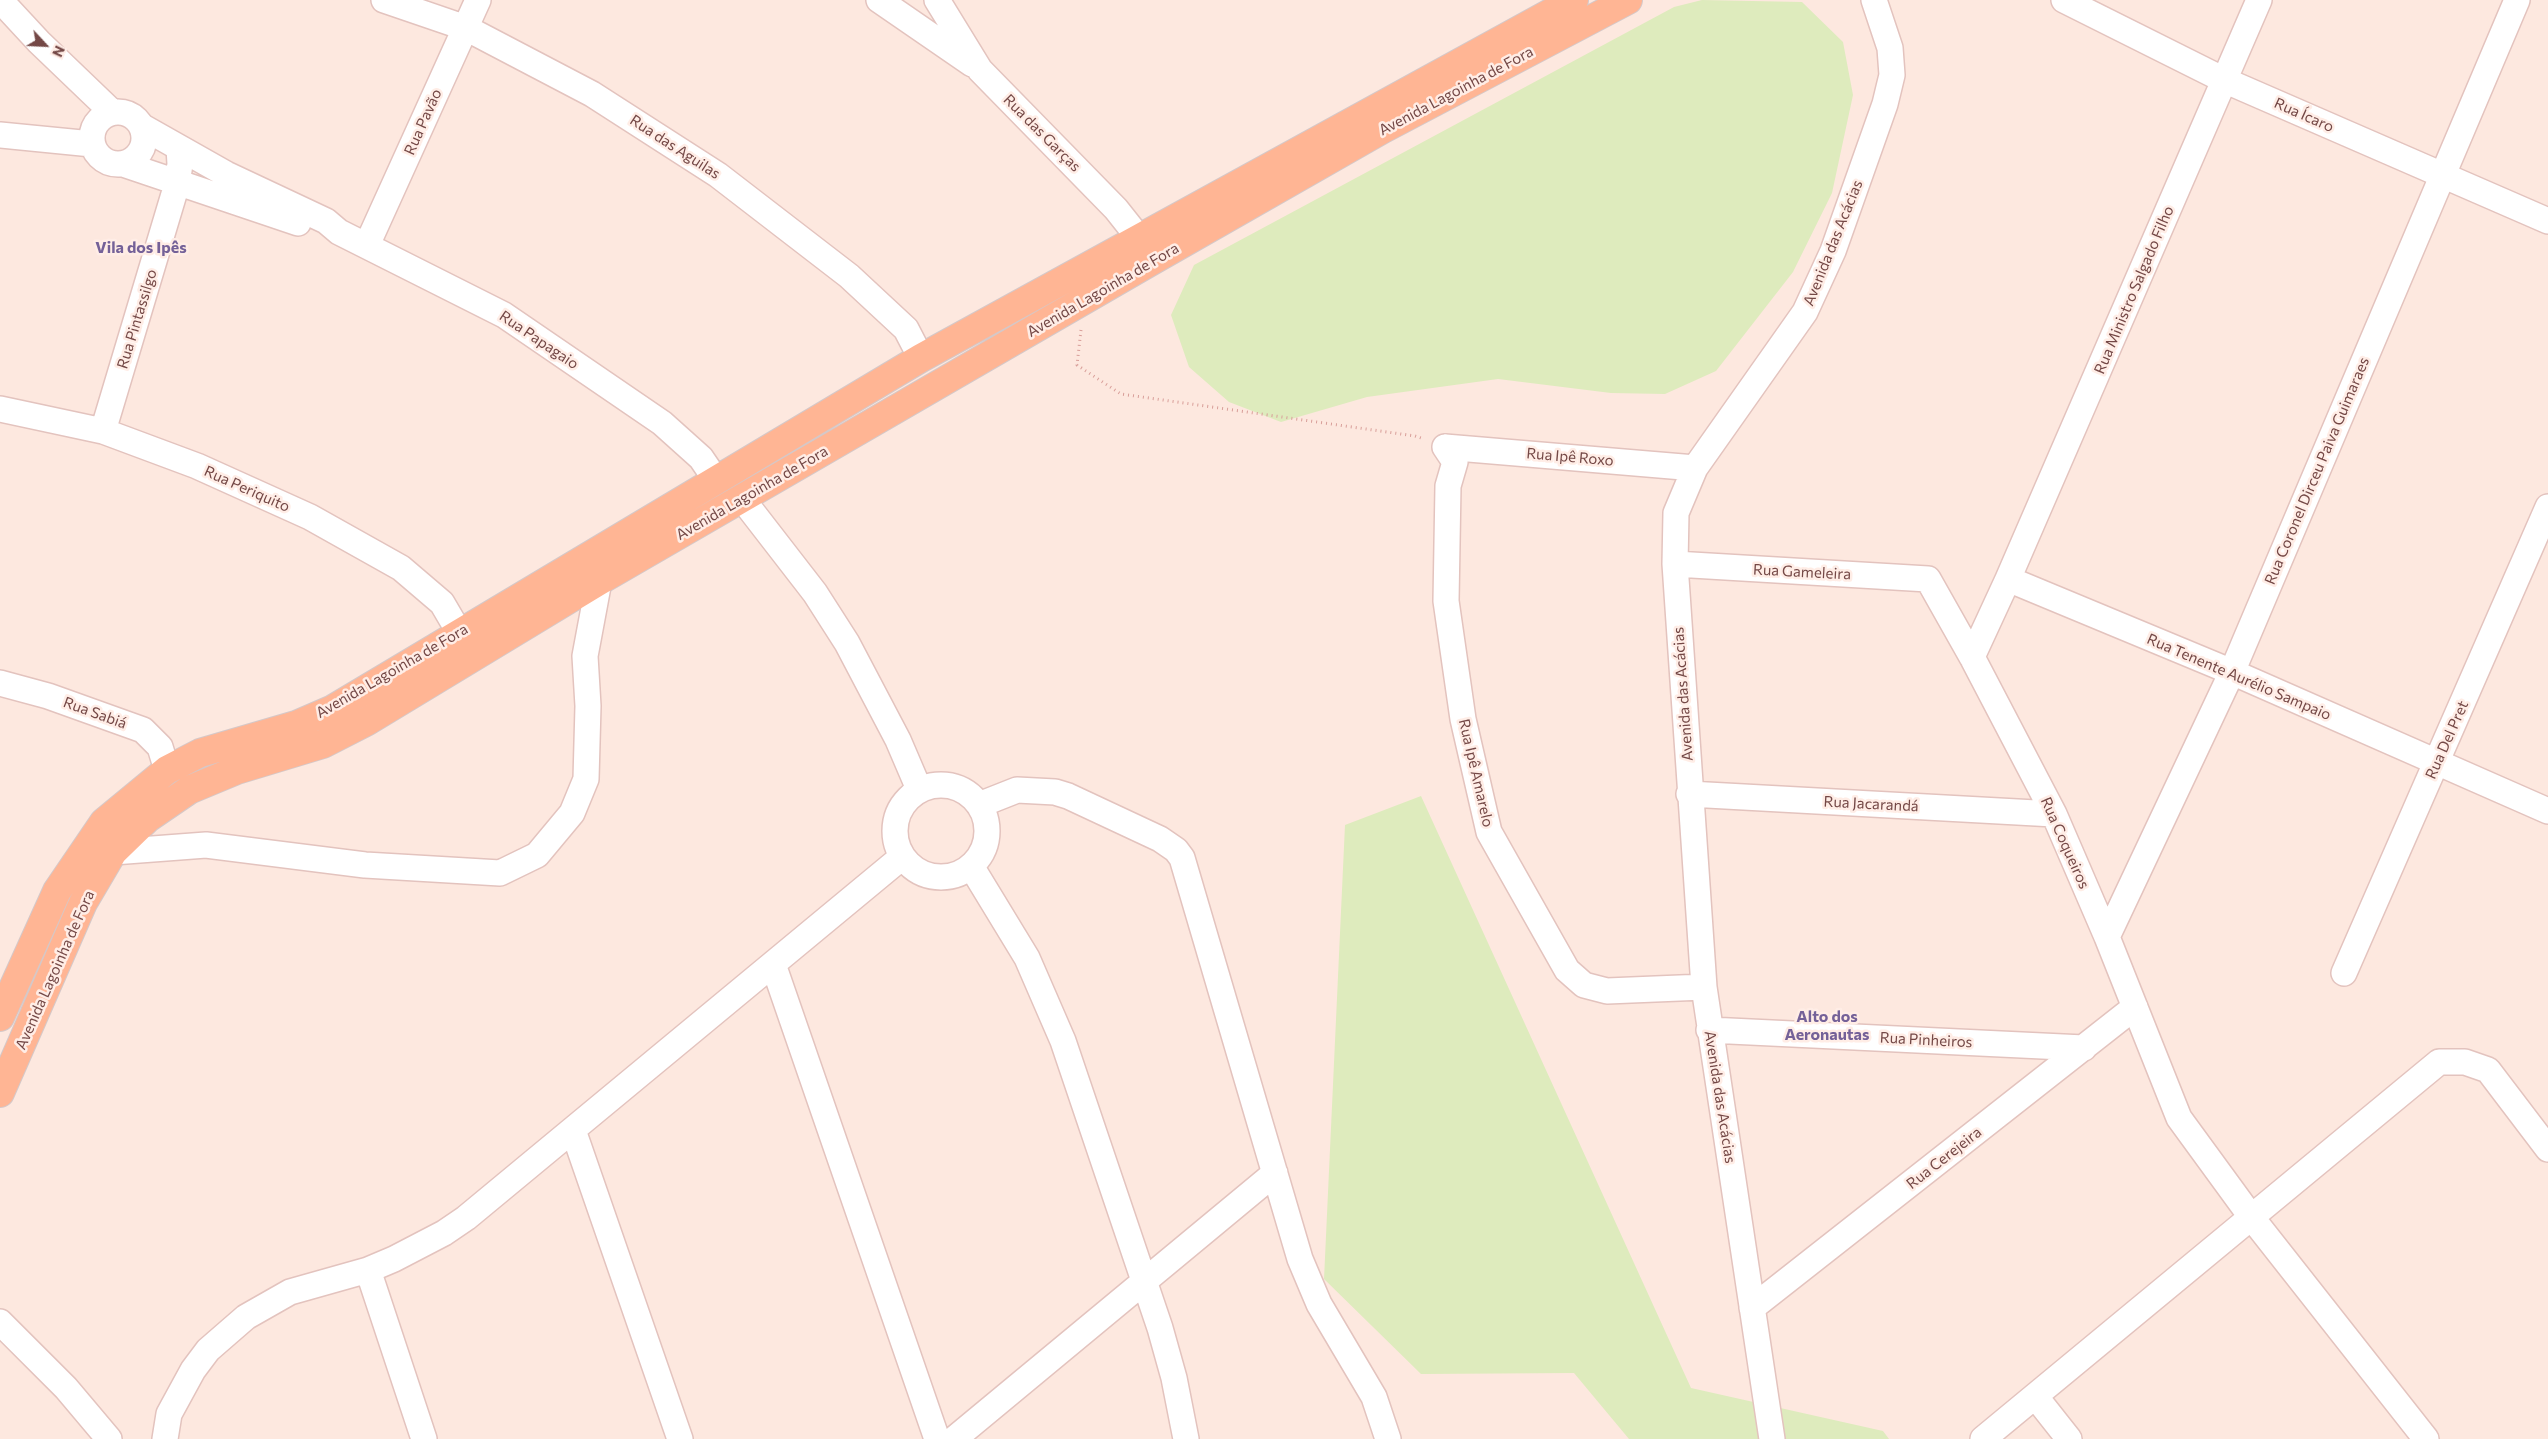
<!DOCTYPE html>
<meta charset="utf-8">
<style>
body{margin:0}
#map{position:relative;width:2548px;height:1439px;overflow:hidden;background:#fde8df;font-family:Commissioner,sans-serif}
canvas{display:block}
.north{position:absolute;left:20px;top:20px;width:50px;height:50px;-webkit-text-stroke:4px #ffede6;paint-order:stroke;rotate:115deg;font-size:14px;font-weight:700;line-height:20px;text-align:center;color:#744846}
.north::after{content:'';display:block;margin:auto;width:18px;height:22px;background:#744846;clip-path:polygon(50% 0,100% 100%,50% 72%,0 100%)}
</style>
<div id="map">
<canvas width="2548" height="1439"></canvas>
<div class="north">N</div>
</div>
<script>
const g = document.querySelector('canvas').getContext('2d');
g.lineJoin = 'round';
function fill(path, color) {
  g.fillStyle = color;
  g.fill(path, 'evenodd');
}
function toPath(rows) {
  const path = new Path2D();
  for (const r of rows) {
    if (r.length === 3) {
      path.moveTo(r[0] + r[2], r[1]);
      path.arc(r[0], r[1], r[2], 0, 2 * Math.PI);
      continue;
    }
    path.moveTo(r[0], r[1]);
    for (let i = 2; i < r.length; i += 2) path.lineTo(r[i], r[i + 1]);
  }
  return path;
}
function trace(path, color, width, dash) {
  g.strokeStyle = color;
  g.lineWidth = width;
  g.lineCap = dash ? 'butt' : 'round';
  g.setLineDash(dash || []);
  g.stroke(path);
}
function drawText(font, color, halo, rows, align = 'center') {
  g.font = font + ' Commissioner,sans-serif';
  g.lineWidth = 5;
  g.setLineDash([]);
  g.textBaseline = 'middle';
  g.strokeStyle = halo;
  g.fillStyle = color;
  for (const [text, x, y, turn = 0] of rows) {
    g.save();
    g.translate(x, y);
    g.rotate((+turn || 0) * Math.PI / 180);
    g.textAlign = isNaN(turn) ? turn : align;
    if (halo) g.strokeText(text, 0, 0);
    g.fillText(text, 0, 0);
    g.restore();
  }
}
fill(toPath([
 [1702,0,1802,2,1843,42,1853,95,1832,193,1793,272,1716,371,1665,394,1611,393,1498,379,1367,397,1281,422,1229,402,1189,367,1171,315,1194,265,1674,7],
 [1421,796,1691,1388,1883,1431,1889,1439,1629,1439,1574,1373,1421,1374,1324,1279,1345,825]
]), '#deebbd');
const minor = toPath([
 [0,0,39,42,112,112],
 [384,0,466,28,592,94,718,175,849,276,906,329,921,358],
 [879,0,972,64],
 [937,0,980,70,1116,209,1139,238,1147,255],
 [2064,0,2224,80,2548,221],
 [118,138,26],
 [141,126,226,174,326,221,339,232,504,315,662,423,701,458,716,480],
 [0,135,92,144],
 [123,164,298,223],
 [367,245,478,0],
 [0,409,103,431,197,466,310,517,401,568,442,603,459,632],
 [103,431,177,184,180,164,179,148],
 [1445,447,1455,462,1448,486,1446,601,1463,719,1489,832,1567,970,1584,985,1607,991,1704,987],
 [1445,447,1695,468],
 [743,500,815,593,847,643,898,740,919,789],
 [1675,564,1928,579,1972,657,2054,814,2107,937,2179,1118,2252,1218,2426,1439],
 [2008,579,2259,0],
 [1972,657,2008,579,2232,672,2548,811],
 [0,683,48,696,143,730,160,747,167,770],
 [941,831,46],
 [1689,794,2054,814],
 [979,805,1017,790,1055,792,1068,796,1160,839,1176,850,1182,858,1300,1259,1319,1304,1374,1397,1388,1439],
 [113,852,206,845,365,865,500,873,537,855,572,813,586,779,588,706,585,656,599,581],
 [971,866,1027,958,1063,1041,1160,1328,1174,1378,1186,1439],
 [2107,937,2232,672,2517,0],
 [773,964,937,1439],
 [2344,973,2548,507],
 [1709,1030,2084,1048],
 [573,1130,680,1439],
 [368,1270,424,1439],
 [1752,1308,2135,1007],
 [0,1322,66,1388,109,1439],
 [2035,1396,2069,1439],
 [165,1439,169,1414,193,1370,208,1350,246,1317,290,1292,368,1270,394,1259,444,1233,466,1218,902,857],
 [954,1439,1275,1173],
 [1772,1439,1704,987,1675,564,1676,513,1695,468,1805,312,1833,251,1885,104,1892,75,1890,48,1874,0],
 [1983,1439,2439,1062,2465,1062,2488,1070,2548,1149]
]);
const major = toPath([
 [0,1017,57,891,104,822,167,770,200,753,296,725,333,709,921,358,1574,0],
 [0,1093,83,903,113,852,148,818,189,790,237,770,323,744,366,722,599,581,1150,262,1383,129,1628,0]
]);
trace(minor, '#e3c3be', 28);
trace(major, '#d5c8c8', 30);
trace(toPath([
 [1081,330,1077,365,1121,394,1415,436,1424,439]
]), '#d89e99', 3, [1, 4]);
trace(minor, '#fff', 25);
trace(major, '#ffb594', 28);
drawText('15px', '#744846', '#ffede6', [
 ["Avenida Lagoinha de Fora",1456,91,-28],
 ["Rua Ícaro",2304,115,24],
 ["Rua Pavão",423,122,-66],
 ["Rua das Garças",1042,133,45],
 ["Rua das Aguilas",675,147,33],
 ["Avenida das Acácias",1833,243,-68],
 ["Avenida Lagoinha de Fora",1103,290,-30],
 ["Rua Ministro Salgado Filho",2134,290,-67],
 ["Rua Pintassilgo",137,319,-73],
 ["Rua Papagaio",539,340,34],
 ["Rua Ipê Roxo",1570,457,5],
 ["Rua Coronel Dirceu Paiva Guimaraes",2317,471,-67],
 ["Rua Periquito",247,489,24],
 ["Avenida Lagoinha de Fora",752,493,-30],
 ["Rua Gameleira",1802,572,3],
 ["Avenida Lagoinha de Fora",392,671,-30],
 ["Rua Tenente Aurélio Sampaio",2239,677,23],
 ["Avenida das Acácias",1683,694,-94],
 ["Rua Sabiá",95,713,20],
 ["Rua Del Pret",2447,740,-66],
 ["Rua Ipê Amarelo",1476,773,77],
 ["Rua Jacarandá",1871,804,3],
 ["Rua Coqueiros",2065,843,66],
 ["Avenida Lagoinha de Fora",55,970,-66],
 ["Rua Pinheiros",1926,1040,3],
 ["Avenida das Acácias",1720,1097,81],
 ["Rua Cerejeira",1944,1158,-38]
]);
drawText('bold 16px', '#746198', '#ffede6', [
 ["Vila dos Ipês",141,248],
 ["Alto dos",1827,1017],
 ["Aeronautas",1827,1035]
]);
</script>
